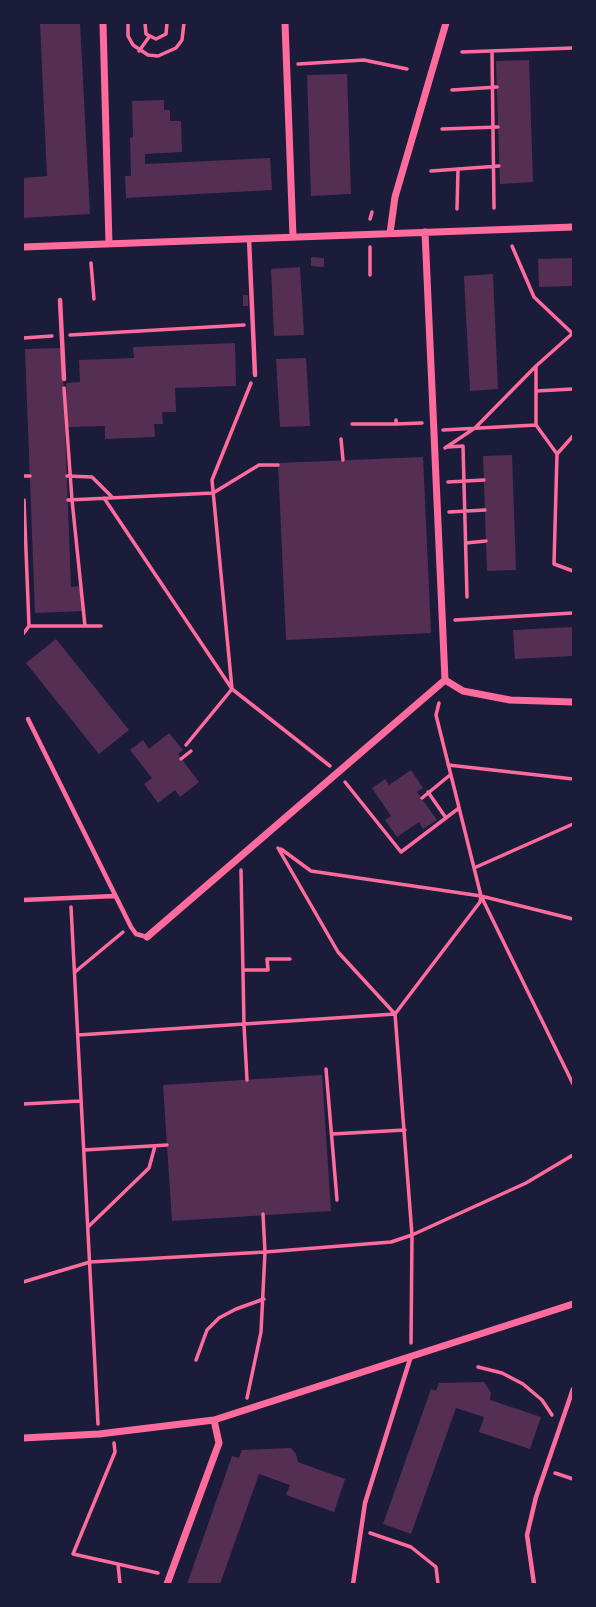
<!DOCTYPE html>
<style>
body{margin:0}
#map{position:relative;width:596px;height:1607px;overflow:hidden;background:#1b1b3a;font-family:"Work Sans",sans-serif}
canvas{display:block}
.frame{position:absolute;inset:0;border:24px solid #1b1b3a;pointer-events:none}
</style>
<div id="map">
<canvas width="596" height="1607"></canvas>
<div class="frame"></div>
</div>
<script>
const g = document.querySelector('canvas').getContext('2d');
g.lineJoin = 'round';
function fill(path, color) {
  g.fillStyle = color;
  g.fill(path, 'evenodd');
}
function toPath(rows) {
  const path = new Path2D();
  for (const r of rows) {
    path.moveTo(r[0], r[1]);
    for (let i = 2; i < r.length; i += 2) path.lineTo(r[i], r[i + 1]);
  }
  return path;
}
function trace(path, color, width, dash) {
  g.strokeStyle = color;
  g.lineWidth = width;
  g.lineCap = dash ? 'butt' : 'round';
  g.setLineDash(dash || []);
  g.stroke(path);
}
fill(toPath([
 [40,23,80,23,90,214,23,218,23,178,47,176],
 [529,60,533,182,500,184,496,61],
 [347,74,351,194,311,196,307,75],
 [164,100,164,110,170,110,170,121,181,121,182,152,145,154,145,164,270,158,272,190,126,198,125,176,131,176,130,138,133,137,132,101],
 [311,257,324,258,324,267,311,266],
 [573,258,573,286,539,287,538,259],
 [300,267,304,335,274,336,271,269],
 [493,274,498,389,470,391,464,276],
 [243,295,248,295,248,306,243,306],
 [235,343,236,386,175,388,176,412,162,412,163,424,154,424,155,437,105,439,105,426,67,427,66,383,80,382,79,360,134,358,133,347],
 [62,348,71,587,81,586,82,611,35,613,25,349],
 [306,358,310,426,280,427,276,359],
 [512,455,516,570,487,571,483,456],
 [423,457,431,633,286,640,278,463],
 [573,627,573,656,515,659,513,630],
 [56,639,129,730,99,754,26,663],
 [169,733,183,750,178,754,199,782,180,797,175,790,158,803,144,784,152,778,130,750,143,740,149,749],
 [411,770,423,788,417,792,437,820,423,829,419,822,397,837,385,820,391,816,372,788,385,779,389,785],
 [322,1075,331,1211,172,1221,163,1085],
 [484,1382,491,1393,490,1400,541,1417,530,1449,479,1432,484,1417,456,1408,411,1534,383,1524,431,1389,436,1391,439,1383],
 [291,1448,296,1454,298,1462,345,1479,334,1512,286,1495,290,1485,259,1474,220,1584,187,1584,232,1456,239,1458,242,1450]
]), '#542f53');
trace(toPath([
 [128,23,128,36,133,45,148,55,158,56,176,48,182,40,184,23],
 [145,23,146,34,156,39,166,34,167,23],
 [139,51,149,37],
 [492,51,494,208],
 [462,52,573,48],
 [298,64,364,60,407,69],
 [452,90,497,87],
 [442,129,498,127],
 [431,171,499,166],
 [457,209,458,169],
 [370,219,372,212],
 [512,246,534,297,573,334],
 [370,247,370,275],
 [91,263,94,299],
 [70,335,244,325],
 [23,338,52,336],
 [64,388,72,500,85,626],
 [536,391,573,389],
 [352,424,396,424,396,420],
 [396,424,422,423],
 [536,425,557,454],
 [443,430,536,425,536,366],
 [573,436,557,454,554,564,573,571],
 [341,439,343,460],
 [448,447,463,446,467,597],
 [445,448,475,428,536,366,573,333],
 [23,476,30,476],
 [67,476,92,477,112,497],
 [448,482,484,480],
 [104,498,232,689,330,766],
 [68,500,213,493,259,465,278,465],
 [449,512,485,510],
 [466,543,486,541],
 [455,620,573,613],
 [29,626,101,626],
 [23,634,29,626,24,500],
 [439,703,436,715,481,896,573,1084],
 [186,745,232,689,212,480,251,383],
 [181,759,191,751],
 [448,765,573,779],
 [345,782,401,852,459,808],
 [428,792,446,818],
 [422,798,450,775],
 [278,848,338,952,395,1014,412,1235,411,1343],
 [281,849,311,871,481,896,573,919],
 [474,868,573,824],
 [241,870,244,1025,247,1080],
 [71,907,98,1424],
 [243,970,268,970,267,959,290,959],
 [75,972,123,932],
 [78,1035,395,1014,480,902,481,896],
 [326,1069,337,1200],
 [23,1104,80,1101],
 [332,1134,405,1130],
 [84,1150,167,1145],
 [88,1227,149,1168,155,1146],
 [23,1282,90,1262,265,1252,391,1242,412,1235,526,1183,573,1155],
 [196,1360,207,1330,219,1318,236,1309,264,1299],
 [478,1367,502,1373,523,1384,542,1400,552,1415],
 [247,1398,261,1332,265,1252,263,1214],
 [114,1443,115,1452,73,1554,158,1573],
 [555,1473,573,1479],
 [370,1533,411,1547,436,1567,438,1584],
 [118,1564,120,1584]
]), '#ff6b9d', 3.5);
trace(toPath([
 [249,239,255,375],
 [60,300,64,379],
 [28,719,131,927,136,934,147,937],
 [23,900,115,896],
 [353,1584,365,1503,411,1356],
 [534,1584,527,1535,536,1497,573,1389]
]), '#ff6b9d', 4.5);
trace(toPath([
 [103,23,109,244],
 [285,23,293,237],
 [425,232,445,680],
 [390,233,395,197,446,23],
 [23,247,573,227],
 [445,680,463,691,510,700,573,702],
 [147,937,445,680],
 [23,1438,99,1434,214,1420,573,1304],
 [167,1584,219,1443,214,1420]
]), '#ff6b9d', 7);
</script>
